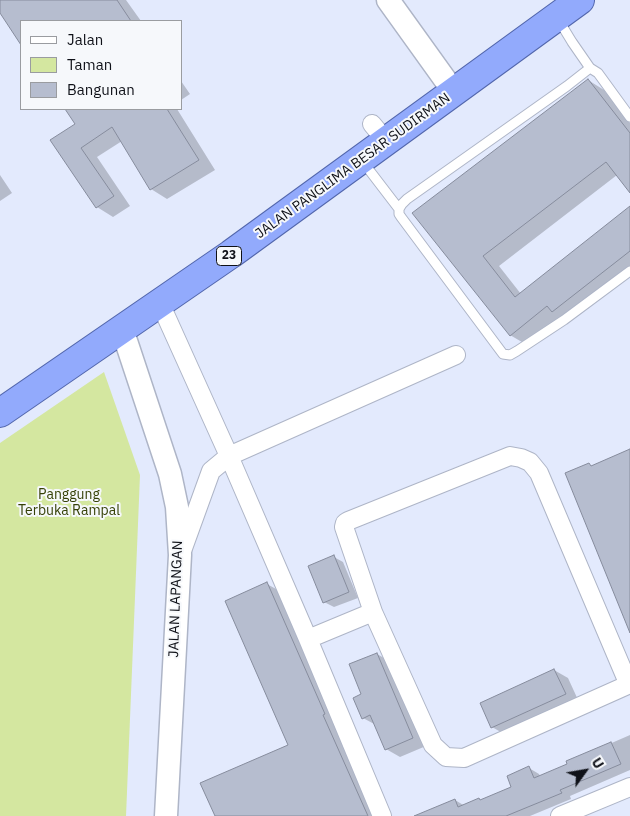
<!DOCTYPE html>
<style>
body{margin:0}
#map{position:relative;width:630px;height:816px;overflow:hidden;background:#e3eafd;font-family:"IBM Plex Sans",sans-serif}
canvas{display:block}
.legend{position:absolute;left:20px;top:20px;width:162px;height:90px;box-sizing:border-box;background:#f6f8fb;border:1px solid #9a9ca0;margin:0;padding:6px 9px;list-style:none;font-size:15px;color:#0f1118}
.legend li{display:flex;align-items:center;gap:10px;height:25px}
.legend b{width:25px;border:1px solid #9a9ca0}
.north{position:absolute;left:560px;top:746px;width:50px;height:50px;-webkit-text-stroke:4px #f6f8fb;paint-order:stroke;rotate:58deg;font-size:14px;font-weight:700;line-height:20px;text-align:center;color:#0f1118}
.north::after{content:'';display:block;margin:auto;width:18px;height:22px;background:#0f1118;clip-path:polygon(50% 0,100% 100%,50% 72%,0 100%)}
</style>
<div id="map">
<canvas width="630" height="816"></canvas>
<ul class="legend">
<li><b style="height:6px;background:#fff"></b>Jalan</li>
<li><b style="height:14px;background:#d4e7a0"></b>Taman</li>
<li><b style="height:14px;background:#b6bdcf"></b>Bangunan</li>
</ul>
<div class="north">U</div>
</div>
<script>
const g = document.querySelector('canvas').getContext('2d');
g.lineJoin = 'round';
function fill(path, color) {
  g.fillStyle = color;
  g.fill(path, 'evenodd');
}
function toPath(rows) {
  const path = new Path2D();
  for (const r of rows) {
    path.moveTo(r[0], r[1]);
    for (let i = 2; i < r.length; i += 2) path.lineTo(r[i], r[i + 1]);
  }
  return path;
}
function trace(path, color, width, dash) {
  g.strokeStyle = color;
  g.lineWidth = width;
  g.lineCap = dash ? 'butt' : 'round';
  g.setLineDash(dash || []);
  g.stroke(path);
}
function drawText(font, color, halo, rows, align = 'center') {
  g.font = font + ' "IBM Plex Sans",sans-serif';
  g.lineWidth = 4;
  g.setLineDash([]);
  g.textBaseline = 'middle';
  g.strokeStyle = halo;
  g.fillStyle = color;
  for (const [text, x, y, turn = 0] of rows) {
    g.save();
    g.translate(x, y);
    g.rotate((+turn || 0) * Math.PI / 180);
    g.textAlign = isNaN(turn) ? turn : align;
    if (halo) g.strokeText(text, 0, 0);
    g.fillText(text, 0, 0);
    g.restore();
  }
}
fill(toPath([
 [104,372,140,475,126,816,0,816,0,443]
]), '#d4e7a0');
fill(toPath([
 [0,0,126,0,141,21,21,21,21,42,0,11],
 [588,80,604,90,630,123,630,191,617,175,499,266,521,294,630,208,630,273,527,345,510,335,414,213],
 [181,81,190,94,181,100],
 [66,109,177,109,215,170,167,199,151,189,122,141,97,157,130,206,113,217,97,207,52,141,77,124],
 [0,175,12,193,0,201],
 [334,557,343,562,358,598,334,607,324,602],
 [267,584,285,594,381,816,216,816,289,745],
 [377,654,391,662,426,746,400,757,386,749,376,725,363,718,363,695],
 [554,670,568,678,579,702,506,735,492,727],
 [630,735,630,770,570,796,571,799,530,816,438,816,455,800,465,806,481,801,513,788,529,768,539,774,540,776,569,764,568,762]
]), '#0003');
const building = toPath([
 [0,0,117,0,131,21,21,21,21,45,0,13,0,0],
 [588,79,630,133,630,193,606,162,483,256,515,297,630,206,630,251,552,312,547,306,510,336,412,213,588,79],
 [65,109,167,109,199,160,150,190,112,127,81,148,114,196,96,208,50,140,75,124,65,109],
 [630,449,630,633,565,473,589,463,591,466,630,449],
 [334,555,349,592,323,603,308,566,334,555],
 [267,582,325,714,323,715,368,816,215,816,200,783,288,745,225,601,267,582],
 [377,653,413,738,385,750,370,715,362,719,353,698,361,694,349,664,377,653],
 [554,669,566,694,491,728,480,703,554,669],
 [611,742,621,764,560,790,562,793,506,816,414,816,455,799,458,807,479,798,480,800,511,787,507,776,529,766,534,778,567,764,566,761,611,742]
]);
fill(building, '#b6bdcf');
trace(building, '#868c9d', 1);
const service = toPath([
 [590,68,598,73,630,117],
 [363,162,399,209,399,214,401,217,503,354,510,355,517,351,564,320,630,271],
 [399,209,402,204,407,199,567,86,590,68,572,42,558,19]
]);
const minor = toPath([
 [372,124,386,141],
 [160,303,229,456,308,639,382,816],
 [182,551,211,471,229,456,456,355],
 [373,612,344,527,345,523,348,521,510,456,521,458,530,462,539,473,629,685],
 [308,639,373,612,433,745,446,757,464,758,630,684],
 [560,816,630,787]
]);
const tertiary = toPath([
 [388,0,454,92],
 [122,329,170,474,177,507,180,555,166,816]
]);
const trunk = toPath([
 [0,413,231,254,580,0]
]);
trace(service, '#aeb5c7', 11);
trace(minor, '#aeb5c7', 20);
trace(tertiary, '#aeb5c7', 25);
trace(trunk, '#5266ac', 30);
trace(service, '#fff', 9);
trace(minor, '#fff', 18);
trace(tertiary, '#fff', 22);
trace(trunk, '#92aafc', 28);
for (const [x, y, w] of [
 [229,256,25]
]) {
  const box = new Path2D();
  box.roundRect(x - w / 2, y - 9.5, w, 19, 4);
  g.fillStyle = '#f6f8fb';
  g.fill(box);
  trace(box, '#0f1118', 1);
}
drawText('bold 12px', '#0f1118', null, [
 ["23",229,256]
]);
drawText('14px', '#0f1118', '#f6f8fb', [
 ["JALAN PANGLIMA BESAR SUDIRMAN",353,166,-36],
 ["JALAN LAPANGAN",176,599,-88]
]);
drawText('14px', '#364107', '#f6f8fb', [
 ["Panggung",69,495],
 ["Terbuka Rampal",69,511]
]);
</script>
